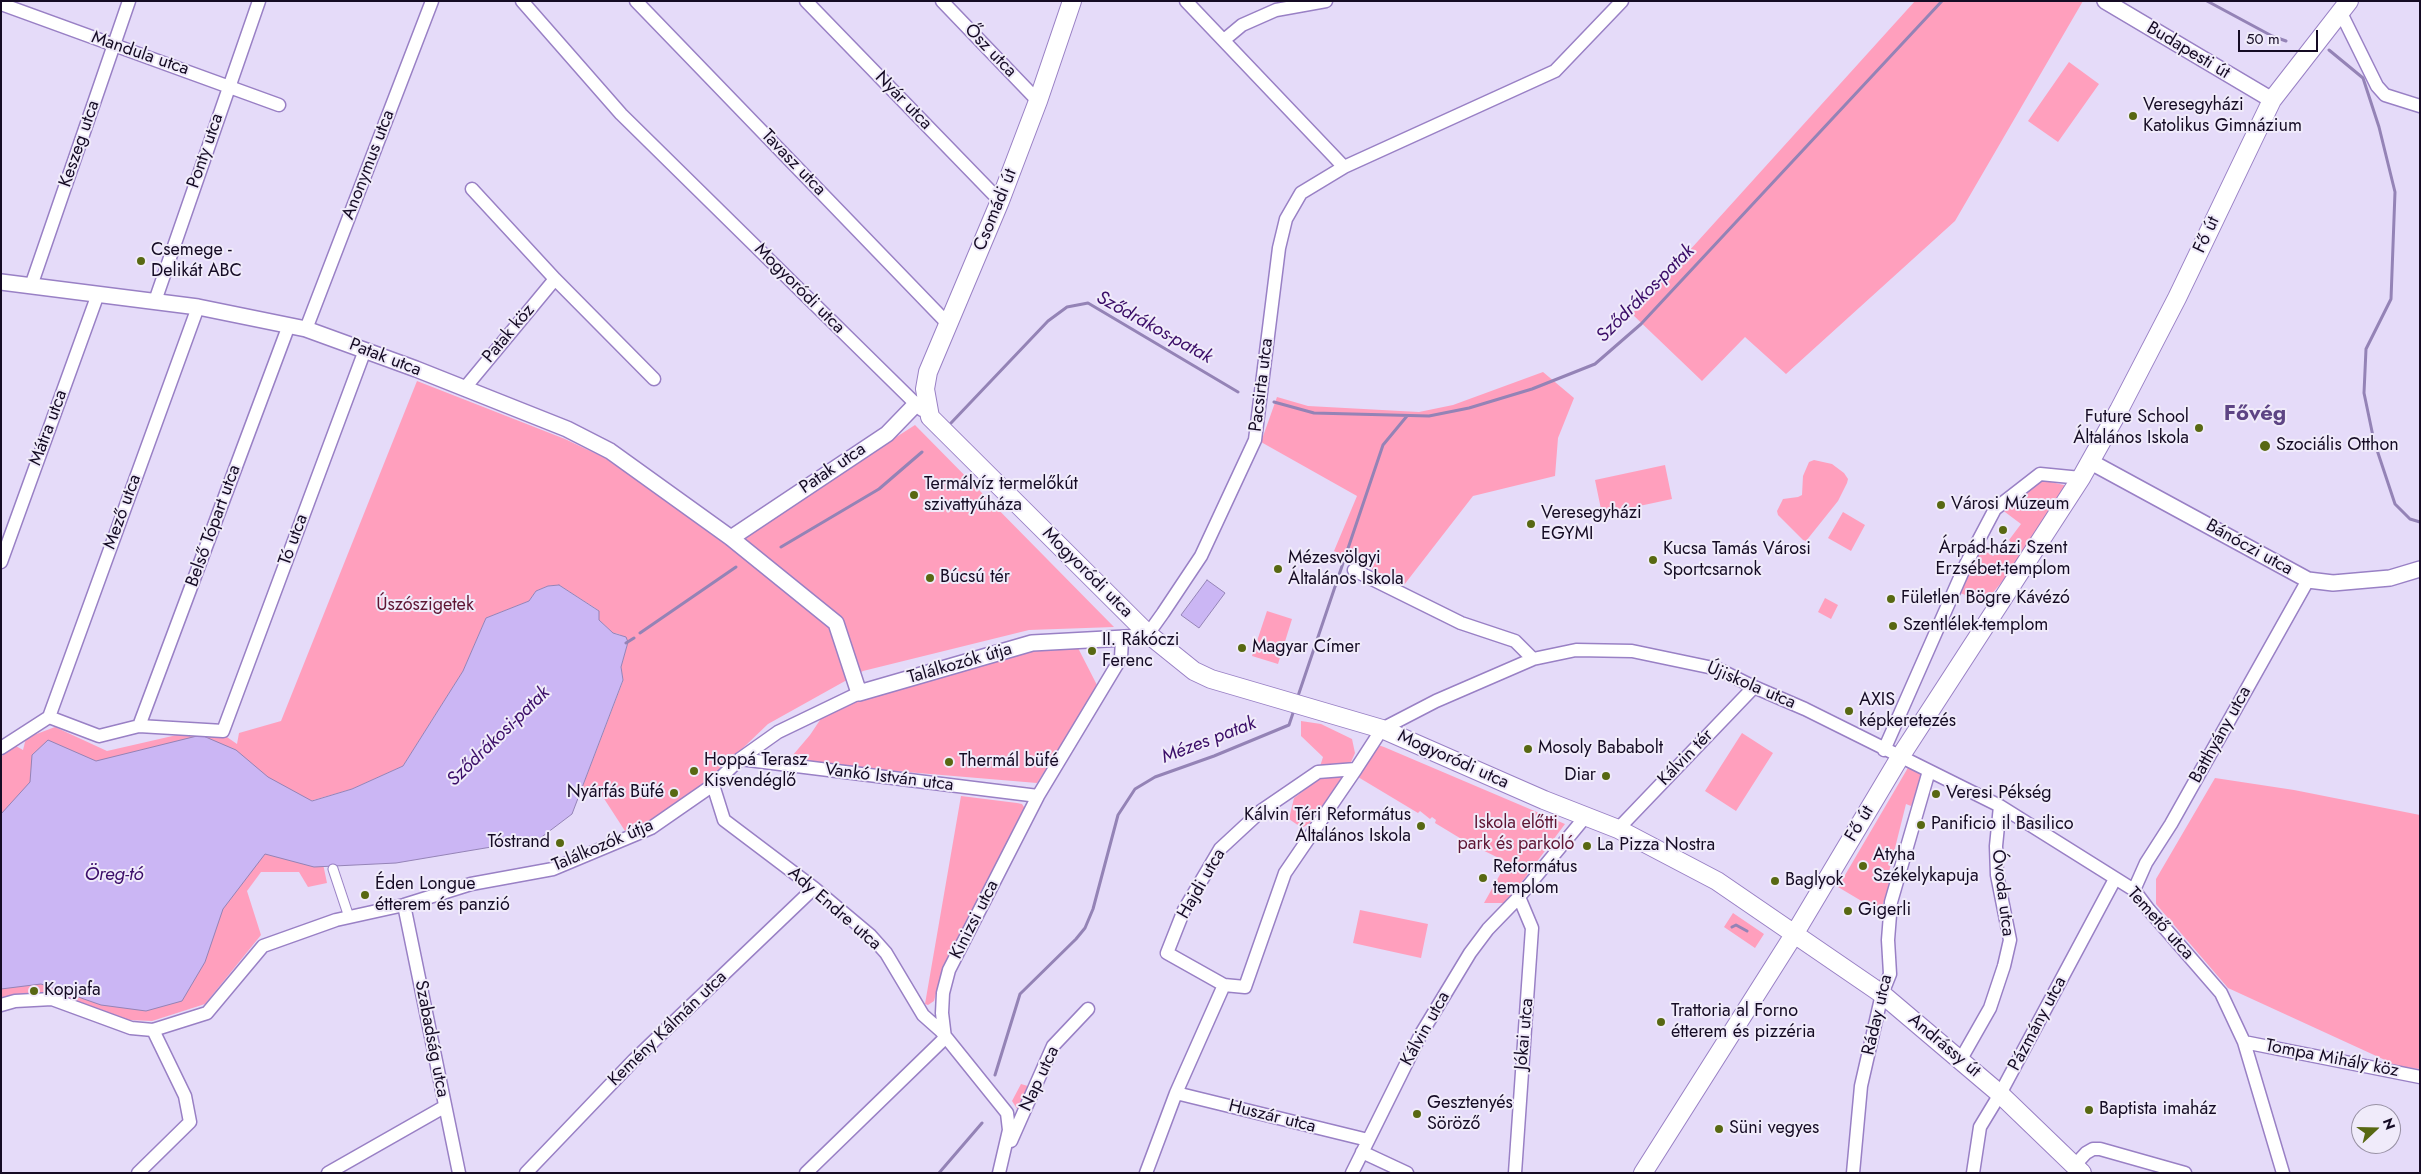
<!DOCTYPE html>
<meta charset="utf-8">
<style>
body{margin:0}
#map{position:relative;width:2421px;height:1174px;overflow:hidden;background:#e5dbf9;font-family:Jost,sans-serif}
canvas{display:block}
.frame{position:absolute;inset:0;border:2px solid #150b24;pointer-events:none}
.north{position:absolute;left:2351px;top:1104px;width:50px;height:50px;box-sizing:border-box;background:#f0ebfa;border:1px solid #9891a4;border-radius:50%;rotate:69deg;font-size:14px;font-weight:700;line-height:20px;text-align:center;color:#150b24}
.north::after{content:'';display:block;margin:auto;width:18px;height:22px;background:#586812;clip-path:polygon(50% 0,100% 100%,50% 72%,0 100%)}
.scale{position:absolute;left:2238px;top:30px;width:80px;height:22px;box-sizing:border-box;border:2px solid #150b24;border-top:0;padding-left:6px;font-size:15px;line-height:18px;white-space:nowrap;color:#150b24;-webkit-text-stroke:4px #f0ebfa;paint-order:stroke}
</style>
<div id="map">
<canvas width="2421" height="1174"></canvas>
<div class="frame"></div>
<div class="north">N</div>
<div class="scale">50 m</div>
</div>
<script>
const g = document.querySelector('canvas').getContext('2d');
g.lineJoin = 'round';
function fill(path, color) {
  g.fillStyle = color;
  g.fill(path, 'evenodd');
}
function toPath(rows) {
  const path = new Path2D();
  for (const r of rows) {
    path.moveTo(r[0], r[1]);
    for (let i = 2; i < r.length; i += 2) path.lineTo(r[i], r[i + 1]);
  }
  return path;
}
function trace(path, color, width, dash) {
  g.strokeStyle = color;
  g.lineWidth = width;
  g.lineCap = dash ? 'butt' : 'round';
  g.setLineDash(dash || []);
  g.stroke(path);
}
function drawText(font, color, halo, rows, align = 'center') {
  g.font = font + ' Jost,sans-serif';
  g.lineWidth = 4;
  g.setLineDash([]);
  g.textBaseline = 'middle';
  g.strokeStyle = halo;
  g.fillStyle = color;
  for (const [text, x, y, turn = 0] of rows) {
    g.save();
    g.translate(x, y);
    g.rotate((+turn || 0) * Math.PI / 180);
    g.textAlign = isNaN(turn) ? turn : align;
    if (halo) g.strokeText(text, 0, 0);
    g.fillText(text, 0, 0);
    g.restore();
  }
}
fill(toPath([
 [1915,1,2083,1,1955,221,1786,374,1745,337,1702,381,1632,314],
 [2069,62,2099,84,2058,142,2028,121],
 [1543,372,1574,398,1558,438,1555,476,1473,496,1404,585,1334,551,1357,496,1261,442,1277,397,1308,406,1419,412,1453,405],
 [417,381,565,439,605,458,730,544,915,425,1114,627,1029,630,863,671,768,724,695,794,677,807,627,834,603,797,582,788,623,681,621,667,628,641,619,634,613,633,599,620,599,611,595,608,559,585,548,586,536,591,529,601,486,618,463,671,403,766,352,789,310,801,327,883,308,887,299,872,261,872,247,891,261,935,205,1004,152,1021,129,1020,50,992,14,996,1,1001,1,757,14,745,23,750,26,738,55,727,107,751,190,732,224,735,237,744,239,733,281,721],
 [1814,460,1832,464,1844,473,1848,479,1847,483,1838,501,1806,541,1803,540,1778,515,1777,511,1783,499,1798,497,1802,495,1803,476,1809,462],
 [1665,465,1672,499,1602,514,1595,480],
 [2042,480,2068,486,2018,563,1985,602,1957,592,1978,547,1993,556,1999,551,2005,554,2012,543,2009,540,2021,524,2001,509],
 [1843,512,1865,525,1851,551,1828,538],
 [1825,598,1838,605,1831,619,1818,612],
 [1267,611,1292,619,1278,664,1252,656],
 [1078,648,1098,687,1037,783,787,762,810,735,822,717,859,693,1033,651],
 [1301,721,1321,724,1352,739,1355,753,1341,785,1321,816,1302,828,1289,819,1294,798,1315,782,1323,757,1301,736],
 [1742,733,1773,753,1736,811,1705,791],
 [1378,745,1384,747,1565,824,1506,903,1484,903,1507,862,1468,843,1435,823,1436,820,1432,817,1430,819,1420,811,1418,813,1358,777],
 [1909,766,1923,773,1911,806,1906,804,1889,872,1893,874,1880,912,1838,887],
 [2215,778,2294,790,2420,815,2420,1069,2383,1064,2385,1060,2228,988,2156,904,2156,879],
 [961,796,1017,803,1022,804,1026,810,947,962,940,978,934,1001,928,1005,925,1004],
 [1360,910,1428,924,1421,958,1353,943],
 [1733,913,1764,934,1755,948,1724,927],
 [1021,1084,1031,1087,1021,1115,1012,1101]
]), '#ff9fbd');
const water = toPath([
 [1207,580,1225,593,1199,628,1181,615,1207,580],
 [559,585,599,611,599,620,613,633,626,637,628,642,621,667,623,680,572,814,539,839,396,863,314,867,265,854,223,909,205,962,182,1001,146,1011,101,1005,41,984,1,989,1,814,30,782,32,755,48,740,96,761,201,735,236,750,268,777,312,801,352,789,403,766,463,671,486,618,529,601,536,591,548,586,559,585]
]);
fill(water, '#cbb6f4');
trace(water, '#9483b6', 1);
trace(toPath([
 [2207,1,2272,36,2286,41],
 [2329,50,2363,78,2379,127,2395,192,2391,299,2366,349,2364,393,2374,441,2395,504,2410,519,2420,522],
 [1274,402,1314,413,1429,416,1469,408,1532,389,1595,364,1641,324,1942,1],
 [951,423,1048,321,1067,307,1088,303,1238,392],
 [781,547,879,489,922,452],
 [640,633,736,567],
 [626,643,634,638],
 [1297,699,1383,445,1407,416],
 [1732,927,1736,925,1747,931],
 [995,1075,1020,994,1076,939,1085,928,1093,909,1118,815,1135,789,1155,777,1214,756,1289,725,1294,710],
 [939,1173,982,1123]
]), '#9483b6', 3);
const pedestrian = toPath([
 [333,869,349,917]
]);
const minor = toPath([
 [522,1,621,114,922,410],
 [636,1,949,325],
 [806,1,1000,201],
 [942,1,1038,101],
 [1186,1,1344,167],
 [1,4,279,105],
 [2340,11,2377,86,2385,95,2420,106],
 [1224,40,1242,25,1276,10,1326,1],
 [472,189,555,279,654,379],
 [31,286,129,1],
 [155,301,259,1],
 [306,329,432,1],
 [464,389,555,279],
 [1,562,98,294],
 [1354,570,1461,623,1515,641,1533,659],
 [1143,637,1148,634,1163,613,1201,556,1255,440,1279,248,1286,219,1301,193,1344,167,1555,71,1622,1],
 [49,717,198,307],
 [139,726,289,325],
 [1,748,49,717,99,736,139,726,223,731,365,350],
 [1884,750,1966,564,1995,509,2040,474,2081,478],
 [740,759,1038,796],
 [1356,769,1318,772,1261,811,1220,849,1184,910,1167,953,1224,985,1245,987,1285,873,1356,769,1382,729,1436,701,1533,659,1576,650,1632,651,1718,669,1754,687,1805,709,2000,806,2134,890,2149,910,2221,993,2244,1042,2283,1173],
 [713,785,724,820,814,888,870,935,886,953,923,1015,941,1031,1007,1113,1009,1130,999,1173],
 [1618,829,1754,687],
 [2134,890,2146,863,2171,824,2308,580],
 [404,905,459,1173],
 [1,1005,15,1001,52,999,131,1028,153,1030,207,1013,263,946,336,920,404,905,471,884,553,869,651,828,713,785,740,759,778,732,859,693],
 [945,1038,942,1013,943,993,949,970,1038,796,1121,658,1122,639],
 [2244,1042,2420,1077],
 [1961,1059,1990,1008,2004,966,2010,940,1997,875,1996,846,2000,806],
 [1176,1093,1368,1140],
 [1011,1141,1053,1046,1088,1009],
 [1362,1152,1407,1173],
 [2075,1165,2086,1153,2093,1149,2100,1149,2185,1173],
 [138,1173,190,1122,185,1096,153,1030],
 [328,1173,444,1107],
 [526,1173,634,1060,814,888],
 [806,1173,945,1038],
 [1146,1173,1176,1093,1224,985],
 [1352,1173,1421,1034,1470,953,1488,929,1519,897,1586,816],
 [1515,1173,1532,928,1519,897],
 [1853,1173,1861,1086,1882,994,1890,974,1888,940,1891,902,1929,771],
 [1973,1173,1980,1127,2000,1094,2115,879]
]);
const tertiary = toPath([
 [2105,1,2272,100],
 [1,282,198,307,306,329,416,369,567,429,610,451,731,538,836,623,859,693,1032,643,1143,637],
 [2091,462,2308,580,2333,583,2390,578,2420,569],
 [731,538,887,434,916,404]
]);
const secondary = toPath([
 [1072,1,1038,101,1000,201,928,372,925,389,930,417,1148,634,1194,671,1211,679,1382,729,1544,800,1618,829,1717,881,1882,994,2000,1094,2082,1173],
 [1643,1173,1795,933,1900,757,2081,478,2119,410,2177,298,2272,100,2349,1]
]);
trace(pedestrian, '#9980c5', 11);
trace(minor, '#9980c5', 15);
trace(tertiary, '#9980c5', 18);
trace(secondary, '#9980c5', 20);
trace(pedestrian, '#fff', 9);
trace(minor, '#fff', 12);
trace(tertiary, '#fff', 15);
trace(secondary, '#fff', 18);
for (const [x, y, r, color] of [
 [2133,116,5,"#586812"],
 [141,261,5,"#586812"],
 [2199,428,5,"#586812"],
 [2265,446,6,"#586812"],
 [914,495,5,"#586812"],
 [1941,505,5,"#586812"],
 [1531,524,5,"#586812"],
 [2003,530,5,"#586812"],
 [1653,560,5,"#586812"],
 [1278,569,5,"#586812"],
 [930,578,5,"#586812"],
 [1891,599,5,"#586812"],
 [1893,626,5,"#586812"],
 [1242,648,5,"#586812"],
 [1092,651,5,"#586812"],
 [1849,711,5,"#586812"],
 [1528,749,5,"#586812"],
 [949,762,5,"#586812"],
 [694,771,5,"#586812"],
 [1606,776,5,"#586812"],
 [674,793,5,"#586812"],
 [1936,794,5,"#586812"],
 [1921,825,5,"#586812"],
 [1421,826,5,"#586812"],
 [560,843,5,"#586812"],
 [1587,846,5,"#586812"],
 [1863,866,5,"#586812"],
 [1483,878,5,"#586812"],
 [1775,881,5,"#586812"],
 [365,895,5,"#586812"],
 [1848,911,5,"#586812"],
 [34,991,5,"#586812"],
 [1661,1022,5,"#586812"],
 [2089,1110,5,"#586812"],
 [1417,1114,5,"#586812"],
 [1719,1129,5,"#586812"]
]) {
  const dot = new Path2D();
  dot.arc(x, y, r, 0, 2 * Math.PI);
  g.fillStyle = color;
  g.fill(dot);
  trace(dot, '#f0ebfa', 2);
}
drawText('18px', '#150b24', '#f0ebfa', [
 ["Ősz utca",990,51,46],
 ["Budapesti út",2188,51,31],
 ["Mandula utca",140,54,19],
 ["Nyár utca",903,101,46],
 ["Keszeg utca",80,144,-71],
 ["Ponty utca",206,151,-71],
 ["Tavasz utca",793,163,46],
 ["Anonymus utca",369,165,-69],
 ["Csomádi út",996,210,-68],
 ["Fő út",2207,235,-65],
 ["Mogyoródi utca",799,289,45],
 ["Patak köz",509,334,-50],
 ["Patak utca",385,358,21],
 ["Pacsirta utca",1262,385,-83],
 ["Mátra utca",49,428,-70],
 ["Patak utca",833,469,-34],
 ["Mező utca",123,512,-70],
 ["Belső Tópart utca",214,526,-70],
 ["Tó utca",294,540,-70],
 ["Bánóczi utca",2249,548,29],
 ["Mogyoródi utca",1087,573,45],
 ["Találkozók útja",960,664,-16],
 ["Újiskola utca",1751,686,23],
 ["Batthyány utca",2221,735,-61],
 ["Kálvin tér",1686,758,-46],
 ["Mogyoródi utca",1453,760,24],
 ["Vankó István utca",889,778,7],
 ["Fő út",1860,824,-59],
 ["Találkozók útja",603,846,-23],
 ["Hajdi utca",1202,884,-60],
 ["Óvoda utca",2002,893,83],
 ["Ady Endre utca",834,909,41],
 ["Kinizsi utca",975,920,-63],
 ["Temető utca",2160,924,48],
 ["Ráday utca",1878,1015,-77],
 ["Pázmány utca",2038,1024,-62],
 ["Kemény Kálmán utca",668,1029,-44],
 ["Kálvin utca",1426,1029,-61],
 ["Jókai utca",1525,1034,-85],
 ["Szabadság utca",431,1039,79],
 ["Andrássy út",1944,1046,40],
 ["Tompa Mihály köz",2332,1059,11],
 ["Nap utca",1040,1079,-65],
 ["Huszár utca",1272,1117,14]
]);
drawText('18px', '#150b24', '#f0ebfa', [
 ["Veresegyházi",2143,106],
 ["Katolikus Gimnázium",2143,127],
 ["Csemege -",151,251],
 ["Delikát ABC",151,272],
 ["Future School",2189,418,"right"],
 ["Általános Iskola",2189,439,"right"],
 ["Szociális Otthon",2276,446],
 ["Termálvíz termelőkút",924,485],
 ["szivattyúháza",924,506],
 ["Városi Múzeum",1951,505],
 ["Veresegyházi",1541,514],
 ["EGYMI",1541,535],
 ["Árpád-házi Szent",2003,549,"center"],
 ["Erzsébet-templom",2003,570,"center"],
 ["Kucsa Tamás Városi",1663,550],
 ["Sportcsarnok",1663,571],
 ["Mézesvölgyi",1288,559],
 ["Általános Iskola",1288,580],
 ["Búcsú tér",940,578],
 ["Fületlen Bögre Kávézó",1901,599],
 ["Szentlélek-templom",1903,626],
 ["II. Rákóczi",1102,641],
 ["Ferenc",1102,662],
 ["Magyar Címer",1252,648],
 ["AXIS",1859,701],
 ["képkeretezés",1859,722],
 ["Mosoly Bababolt",1538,749],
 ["Hoppá Terasz",704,761],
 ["Kisvendéglő",704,782],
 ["Thermál büfé",959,762],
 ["Diar",1596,776,"right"],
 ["Nyárfás Büfé",664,793,"right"],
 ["Veresi Pékség",1946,794],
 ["Kálvin Téri Református",1411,816,"right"],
 ["Általános Iskola",1411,837,"right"],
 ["Panificio il Basilico",1931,825],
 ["Tóstrand",550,843,"right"],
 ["La Pizza Nostra",1597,846],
 ["Atyha",1873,856],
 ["Székelykapuja",1873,877],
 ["Református",1493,868],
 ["templom",1493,889],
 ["Baglyok",1785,881],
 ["Éden Longue",375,885],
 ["étterem és panzió",375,906],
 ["Gigerli",1858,911],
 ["Kopjafa",44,991],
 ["Trattoria al Forno",1671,1012],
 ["étterem és pizzéria",1671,1033],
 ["Gesztenyés",1427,1104],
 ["Söröző",1427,1125],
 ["Baptista imaház",2099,1110],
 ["Süni vegyes",1729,1129]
], 'left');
drawText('18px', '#5e1533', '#f0ebfa', [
 ["Úszószigetek",425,606],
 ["Iskola előtti",1516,824],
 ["park és parkoló",1516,845]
]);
drawText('italic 19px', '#3b0d68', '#f0ebfa', [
 ["Sződrákos-patak",1646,294,-45],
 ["Sződrákos-patak",1154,328,29],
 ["Sződrákosi-patak",499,737,-44],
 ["Mézes patak",1209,741,-21],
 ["Öreg-tó",114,875]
]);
drawText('bold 22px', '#5d4484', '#f0ebfa', [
 ["Fővég",2255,415]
]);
</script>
